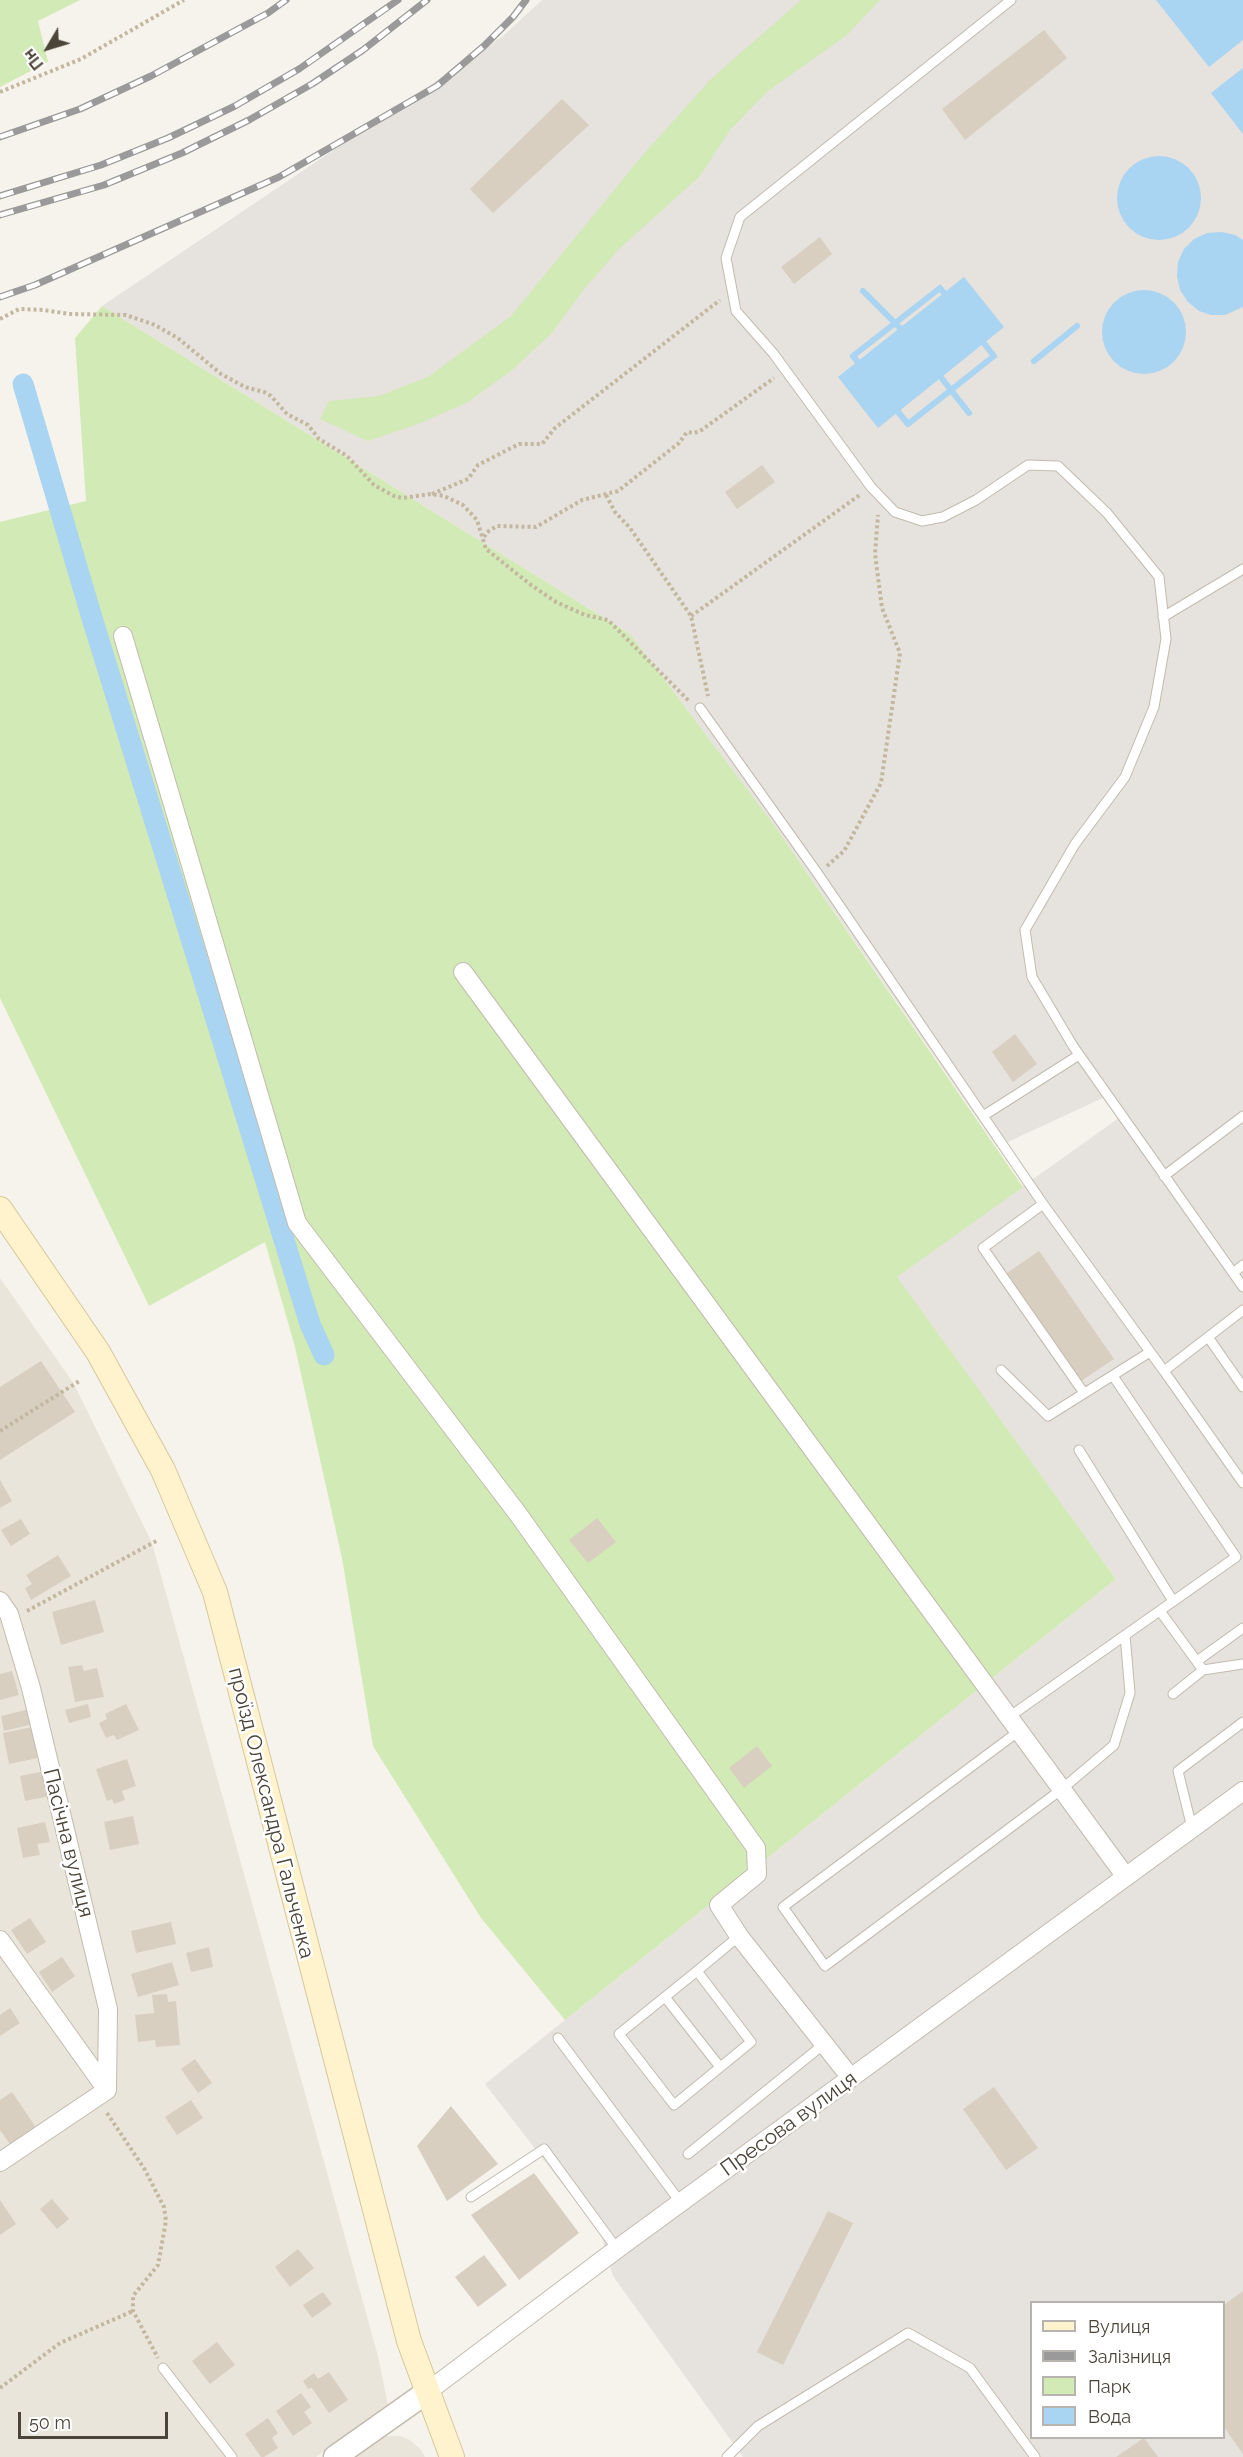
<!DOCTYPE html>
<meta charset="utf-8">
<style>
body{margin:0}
#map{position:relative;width:1243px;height:2457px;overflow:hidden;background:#f6f3ec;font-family:Raleway,sans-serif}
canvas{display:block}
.legend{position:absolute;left:1030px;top:2301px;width:195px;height:138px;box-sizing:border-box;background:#fff;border:2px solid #b7b4b0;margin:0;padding:8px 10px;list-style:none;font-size:18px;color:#4b4439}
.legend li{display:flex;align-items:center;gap:12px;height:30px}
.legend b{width:30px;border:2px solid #b7b4b0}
.north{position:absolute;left:18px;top:18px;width:60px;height:60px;-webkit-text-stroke:4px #fff;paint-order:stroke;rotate:232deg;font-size:16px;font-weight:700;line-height:24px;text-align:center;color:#4b4439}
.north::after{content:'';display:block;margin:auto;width:21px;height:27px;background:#4b4439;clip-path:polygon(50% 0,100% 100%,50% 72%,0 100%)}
.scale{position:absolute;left:18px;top:2412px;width:150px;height:27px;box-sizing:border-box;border:3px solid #4b4439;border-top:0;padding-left:8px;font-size:18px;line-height:21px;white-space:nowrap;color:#4b4439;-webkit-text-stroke:4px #fff;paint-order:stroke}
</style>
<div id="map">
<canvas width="1243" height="2457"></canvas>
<ul class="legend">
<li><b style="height:8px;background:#fff3cd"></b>Вулиця</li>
<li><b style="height:8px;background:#9a9a9a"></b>Залізниця</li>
<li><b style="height:16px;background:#d2eab5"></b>Парк</li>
<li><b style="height:16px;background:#a9d4f2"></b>Вода</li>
</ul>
<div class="north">Пн</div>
<div class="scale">50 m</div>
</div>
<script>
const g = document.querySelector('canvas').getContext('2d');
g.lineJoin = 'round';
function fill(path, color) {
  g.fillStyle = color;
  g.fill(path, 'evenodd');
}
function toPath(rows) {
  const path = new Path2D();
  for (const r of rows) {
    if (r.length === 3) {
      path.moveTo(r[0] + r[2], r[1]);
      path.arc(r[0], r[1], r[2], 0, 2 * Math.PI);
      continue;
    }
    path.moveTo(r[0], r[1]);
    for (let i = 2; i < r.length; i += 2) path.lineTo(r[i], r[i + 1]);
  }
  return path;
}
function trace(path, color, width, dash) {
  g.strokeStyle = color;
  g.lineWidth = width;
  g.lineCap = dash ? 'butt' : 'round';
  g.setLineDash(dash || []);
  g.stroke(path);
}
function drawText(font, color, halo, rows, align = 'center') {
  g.font = font + ' Raleway,sans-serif';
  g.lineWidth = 5;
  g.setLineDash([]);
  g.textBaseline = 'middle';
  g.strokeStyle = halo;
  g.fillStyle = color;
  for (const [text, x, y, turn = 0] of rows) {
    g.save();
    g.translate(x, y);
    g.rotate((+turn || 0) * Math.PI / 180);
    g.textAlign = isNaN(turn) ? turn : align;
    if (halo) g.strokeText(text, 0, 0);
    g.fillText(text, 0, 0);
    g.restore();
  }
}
fill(toPath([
 [0,1278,74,1384,152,1543,378,2356,388,2405,316,2457,0,2457],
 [388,2436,400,2436,410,2440,421,2450,425,2457,350,2457,373,2440]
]), '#eae5da');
fill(toPath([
 [542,0,1243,0,1243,2457,743,2457,613,2276,601,2234,485,2084,1116,1579,896,1277,1123,1115,1107,1096,997,1147,774,825,630,634,102,306,503,36],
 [1032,2302,1224,2302,1224,2438,1032,2438]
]), '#e6e2dd');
fill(toPath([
 [0,0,80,0,38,21,48,62,0,87],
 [801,0,880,0,847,35,768,91,730,130,700,176,619,249,584,289,552,333,512,370,468,402,418,424,368,441,320,419,329,401,379,396,428,377,511,316,642,156,711,79],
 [102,306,630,634,774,825,1023,1187,897,1277,1116,1579,565,2020,481,1918,373,1746,342,1558,295,1347,265,1242,149,1306,0,998,0,522,86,501,75,338]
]), '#d2eab5');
fill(toPath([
 [1156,0,1243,0,1243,40,1209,67],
 [1243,68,1243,134,1211,93],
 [1159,198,42],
 [1222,232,1235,235,1243,240,1243,307,1225,315,1211,315,1199,311,1188,302,1180,290,1177,276,1178,262,1184,249,1194,239,1207,233],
 [964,277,1004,327,878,428,838,377],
 [1144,332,42]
]), '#a9d4f2');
trace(toPath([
 [940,288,994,356,908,424,853,356,940,288],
 [863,291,905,333],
 [1034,361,1077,326],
 [936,371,969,413]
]), '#a9d4f2', 6);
trace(toPath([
 [23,384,92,618,310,1324,324,1355]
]), '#a9d4f2', 21);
fill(toPath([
 [1044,30,1067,58,965,140,942,109],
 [562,99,589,125,493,213,470,189],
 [820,237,832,254,794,284,781,267],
 [762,465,775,482,737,509,725,492],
 [1015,1034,1037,1064,1013,1082,992,1052],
 [1039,1251,1114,1359,1081,1381,1007,1273],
 [41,1361,75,1412,0,1460,0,1387],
 [0,1480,12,1501,0,1508],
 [597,1518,616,1542,588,1563,569,1540],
 [21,1519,30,1534,11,1546,1,1530],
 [58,1555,71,1576,31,1600,25,1588,32,1584,26,1575],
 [95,1600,104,1632,61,1645,52,1612],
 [82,1665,84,1671,97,1668,104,1697,75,1702,68,1667],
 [12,1671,19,1695,0,1700,0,1674],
 [88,1704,91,1717,69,1723,65,1710],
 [126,1704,139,1730,117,1740,114,1735,106,1738,99,1723,107,1719,105,1714],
 [30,1709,33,1724,4,1731,1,1716],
 [32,1727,38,1758,9,1764,3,1733],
 [757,1746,772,1766,744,1788,729,1768],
 [127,1759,136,1786,122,1791,125,1800,114,1804,112,1799,107,1801,96,1769],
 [45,1771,50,1796,25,1801,20,1776],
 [133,1816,139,1844,110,1850,104,1822],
 [45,1822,50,1842,37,1844,40,1855,23,1858,17,1828],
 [30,1918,46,1942,27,1954,11,1930],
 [171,1922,176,1944,136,1953,131,1931],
 [209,1947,213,1967,191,1972,186,1953],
 [62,1957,75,1976,52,1992,39,1972],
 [172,1962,179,1985,138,1997,131,1974],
 [167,1994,168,2002,176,2001,180,2045,156,2047,155,2040,138,2042,135,2015,154,2013,152,1995],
 [10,2008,20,2023,0,2036,0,2015],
 [195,2059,212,2083,198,2093,181,2069],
 [994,2087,1038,2148,1006,2170,963,2109],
 [12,2092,37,2129,12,2147,0,2130,0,2100],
 [191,2100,203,2118,177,2135,165,2117],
 [451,2106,498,2164,447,2201,417,2146],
 [534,2173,579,2233,519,2280,471,2215],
 [52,2199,69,2219,57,2229,40,2209],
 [0,2200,16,2224,0,2235],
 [828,2211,853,2223,783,2365,757,2352],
 [298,2249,314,2268,290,2287,275,2267],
 [484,2255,507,2285,478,2307,455,2277],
 [1243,2291,1243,2454,1224,2427,1224,2305],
 [323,2292,332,2304,312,2318,303,2305],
 [217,2342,235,2365,210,2384,192,2361],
 [329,2372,348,2400,329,2413,312,2388,308,2389,303,2381,314,2373,318,2379],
 [301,2393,311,2407,304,2412,312,2423,293,2436,276,2411],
 [268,2418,278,2433,272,2438,278,2448,264,2457,261,2457,245,2434],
 [1144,2438,1158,2457,1116,2457]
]), '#d8cfc1');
const service = toPath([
 [1011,0,740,217,726,258,736,311,773,353,871,487,895,512,922,521,943,517,976,500,1028,465,1058,466,1107,513,1159,577,1166,639,1154,707,1125,777,1075,844,1025,930,1032,977,1073,1046,1243,1287],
 [1163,617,1243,569],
 [700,708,818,874,1043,1204,1164,1371],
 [983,1116,1079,1055],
 [1164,1176,1243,1116],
 [1043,1204,983,1248,1084,1393],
 [1233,1273,1243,1265],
 [1243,1310,1164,1371,1243,1483],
 [1208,1337,1243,1387],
 [1001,1370,1048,1416,1150,1352],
 [1079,1450,1173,1601],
 [1160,1611,1203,1670,1173,1694],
 [1197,1661,1243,1628],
 [1203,1670,1243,1664],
 [1009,1717,1236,1557,1113,1376],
 [1019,1731,783,1907,825,1966,1062,1789,1114,1745,1130,1693,1125,1635],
 [1192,1828,1178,1771,1243,1722],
 [697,1971,751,2042,674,2105,619,2034,697,1971,739,1936],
 [665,1997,720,2067],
 [558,2038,681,2203],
 [688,2154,824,2044],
 [471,2197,544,2149,617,2249],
 [163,2368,232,2457],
 [727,2457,758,2426,908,2333,970,2368,1035,2457]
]);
const minor = toPath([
 [123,636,297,1223,518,1514,756,1848,757,1874,719,1905,739,1936,851,2078],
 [463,972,1126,1877],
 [0,1601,9,1614,31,1688,108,2009,107,2090],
 [0,1940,107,2090],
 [0,2162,107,2090],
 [427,2392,617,2249,1243,1791]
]);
const tertiary = toPath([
 [335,2457,427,2392]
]);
const secondary = toPath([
 [0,1209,98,1352,163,1470,215,1592,409,2341,452,2457]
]);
trace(service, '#c2bbae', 11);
trace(minor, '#c2bbae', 20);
trace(tertiary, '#c2bbae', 25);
trace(secondary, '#d6c79b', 26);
trace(toPath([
 [0,92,81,59,184,0],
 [0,319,19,309,44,310,69,314,126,315,155,325,179,339,221,374,245,387,264,392,271,396,287,414,308,425,319,439,347,456,374,485,394,496,402,498,431,494,444,496,463,505,477,520,486,549,531,585,556,602,585,615,608,620,689,701],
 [432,494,468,479,478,465,519,444,542,444,555,428,720,300],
 [606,495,615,512,630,528,691,616,708,696],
 [484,537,487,532,497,526,536,527,582,500,618,491,679,443,687,432,694,433,700,431,774,378],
 [691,616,861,494],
 [827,866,844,851,881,783,900,653,882,608,875,554,878,515],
 [0,1431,81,1380],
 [27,1611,158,1540],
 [107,2113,145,2170,164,2207,166,2221,158,2265,133,2296,133,2311,158,2358],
 [0,2388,60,2343,133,2311]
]), '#c4b79f', 4, [3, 3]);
trace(service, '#fff', 9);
trace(minor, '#fff', 18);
trace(tertiary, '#fff', 22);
trace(secondary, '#fff3cd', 24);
const rail = toPath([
 [0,137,80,109,151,76,268,13,286,0],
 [0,196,101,165,168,138,235,106,299,69,398,0],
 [0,215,104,185,182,153,249,120,312,84,363,50,427,0],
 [0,297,35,285,279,177,437,86,484,46,513,17,526,0]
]);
trace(rail, '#9a9a9a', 7);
trace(rail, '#fff', 4.5, [14]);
drawText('21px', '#4b4439', '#fff', [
 ["проїзд Олександра Гальченка",271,1813,76],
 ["Пасічна вулиця",68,1843,76],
 ["Пресова вулиця",789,2124,-36]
]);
</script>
